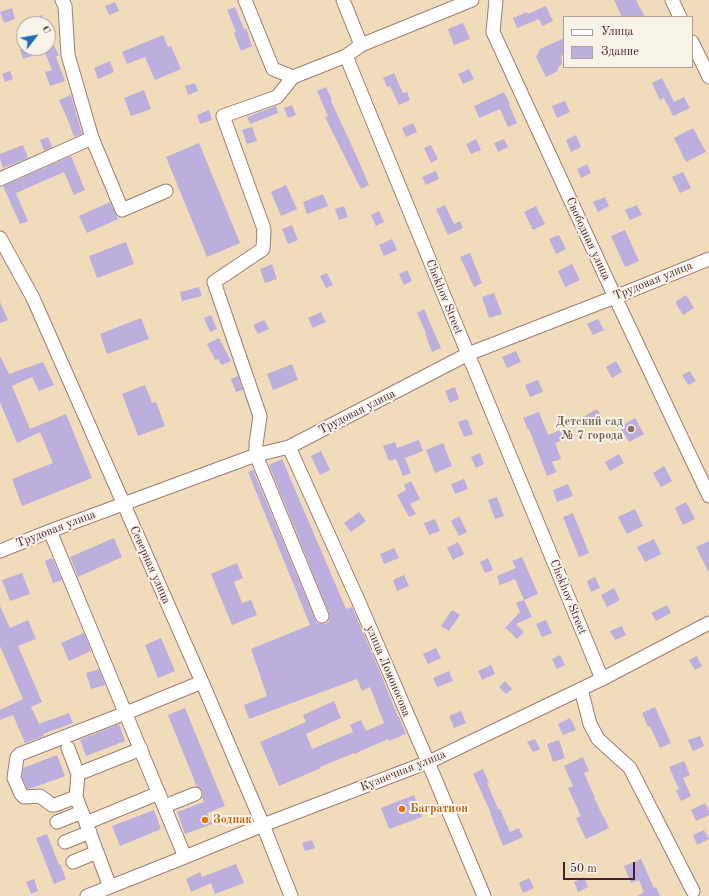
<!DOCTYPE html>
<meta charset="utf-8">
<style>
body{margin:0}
#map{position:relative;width:709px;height:896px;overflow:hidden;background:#f0dbba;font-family:"Old Standard TT",serif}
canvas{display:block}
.legend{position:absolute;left:563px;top:16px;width:130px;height:52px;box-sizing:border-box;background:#f7f3e8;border:1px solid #b29e9c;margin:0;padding:5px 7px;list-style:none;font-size:12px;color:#4a1f2b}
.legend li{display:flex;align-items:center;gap:8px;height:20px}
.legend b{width:20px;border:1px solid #b29e9c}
.north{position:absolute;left:16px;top:16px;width:40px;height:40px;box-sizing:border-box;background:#f7f3e8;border:1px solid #b29e9c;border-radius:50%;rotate:59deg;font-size:11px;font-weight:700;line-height:16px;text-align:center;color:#4a1f2b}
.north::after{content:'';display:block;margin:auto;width:14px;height:18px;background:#1f6fb2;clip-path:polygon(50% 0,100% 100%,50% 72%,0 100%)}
.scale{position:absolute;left:563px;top:862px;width:72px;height:18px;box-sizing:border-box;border:2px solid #4a1f2b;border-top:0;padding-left:5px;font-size:12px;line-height:14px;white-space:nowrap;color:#4a1f2b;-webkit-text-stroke:3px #f7f3e8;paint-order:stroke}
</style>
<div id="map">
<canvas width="709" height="896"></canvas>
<ul class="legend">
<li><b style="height:5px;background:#fff"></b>Улица</li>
<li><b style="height:11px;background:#bcafde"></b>Здание</li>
</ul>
<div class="north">С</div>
<div class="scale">50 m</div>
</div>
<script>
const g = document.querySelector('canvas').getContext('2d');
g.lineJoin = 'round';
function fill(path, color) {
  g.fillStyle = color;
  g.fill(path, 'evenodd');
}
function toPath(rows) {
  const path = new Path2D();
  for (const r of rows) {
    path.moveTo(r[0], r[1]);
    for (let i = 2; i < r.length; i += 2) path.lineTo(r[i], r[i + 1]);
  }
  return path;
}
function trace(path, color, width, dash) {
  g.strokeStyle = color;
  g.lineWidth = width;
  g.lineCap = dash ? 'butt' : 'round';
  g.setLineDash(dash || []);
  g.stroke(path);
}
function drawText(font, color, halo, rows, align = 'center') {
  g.font = font + ' "Old Standard TT",serif';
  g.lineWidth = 4;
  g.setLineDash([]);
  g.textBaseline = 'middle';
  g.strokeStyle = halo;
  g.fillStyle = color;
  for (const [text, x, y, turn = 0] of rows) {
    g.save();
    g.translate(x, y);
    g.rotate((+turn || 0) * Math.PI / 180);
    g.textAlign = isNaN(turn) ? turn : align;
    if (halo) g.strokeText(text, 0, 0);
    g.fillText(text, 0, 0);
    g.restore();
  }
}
fill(toPath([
 [614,0,636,0,645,17,622,17],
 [115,2,119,11,109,15,105,6],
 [546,6,553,21,542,26,539,19,517,28,513,18,527,12,528,14],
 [235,7,244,29,246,28,252,46,241,51,234,33,236,32,227,10],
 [12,8,15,19,4,23,0,12],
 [42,15,46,24,21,24],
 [463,23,470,39,454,45,448,29],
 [163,35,168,47,171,46,181,69,155,80,145,57,127,64,122,52],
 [564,38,564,54,561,56,562,63,557,70,558,71,546,77,536,57,540,49],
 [54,46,59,55,56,57,65,81,50,86,45,72,52,70,44,50],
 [24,48,29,48,32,56,23,59,20,49],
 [110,61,114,72,98,79,94,68],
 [469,69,474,79,463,84,458,74],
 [10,71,13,79,5,82,2,74],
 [394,73,403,93,407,92,410,100,399,105,390,86,387,87,383,78],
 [662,78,674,102,684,97,690,108,673,116,664,98,660,100,652,83],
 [195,83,198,91,188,95,185,86],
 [326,87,332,100,331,101,356,155,369,185,361,189,325,117,328,116,317,91],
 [144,90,151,109,131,116,124,98],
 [504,92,510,104,509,105,517,123,508,127,500,109,479,118,474,106],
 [71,95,82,134,74,137,70,126,70,125,59,100],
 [565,101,570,112,557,118,552,106],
 [292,105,296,115,288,118,284,108],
 [276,106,278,113,250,124,247,117],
 [209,110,212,120,200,124,197,115],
 [413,123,417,132,406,137,402,128],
 [252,127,257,141,247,144,242,130],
 [693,128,706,152,686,162,674,138],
 [576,135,581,147,571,152,566,140],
 [48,137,52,147,44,151,40,140],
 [476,139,481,150,471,154,466,144],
 [504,139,508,147,498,152,494,143],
 [199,143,240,243,207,257,166,157],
 [23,145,28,158,3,168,0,159,0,154],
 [431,145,438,159,431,163,424,148],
 [71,156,85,190,74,195,64,172,16,193,28,221,20,224,3,186],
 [587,164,591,173,581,178,577,169],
 [436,171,439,179,426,185,422,177],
 [683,172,691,188,680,193,672,177],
 [286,185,297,209,281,216,271,192],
 [323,194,328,206,307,214,303,202],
 [605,197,609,206,598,212,593,202],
 [110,202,118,219,87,233,79,216],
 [445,205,454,224,460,221,463,228,448,235,436,209],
 [637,205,642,215,630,220,625,210],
 [344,206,348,217,339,220,335,209],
 [536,206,545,224,533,230,524,212],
 [379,211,384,222,376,226,371,215],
 [292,225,298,240,288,244,282,229],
 [625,230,639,261,625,267,611,236],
 [559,235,566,249,556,254,549,239],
 [392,239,397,250,384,256,379,245],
 [126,242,134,264,97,278,89,256],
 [470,253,482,283,474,287,460,257],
 [272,264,277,279,265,283,260,269],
 [572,264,580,280,565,287,558,271],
 [407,270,412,281,404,285,399,274],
 [327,273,333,285,326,288,320,276],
 [199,287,202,296,182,301,180,292],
 [494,293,502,314,489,318,482,297],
 [686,295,694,308,683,315,675,302],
 [0,302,8,320,0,323],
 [424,309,441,348,432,352,425,333,426,333,417,313],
 [321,312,326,322,313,328,308,318],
 [211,315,217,329,210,332,204,318],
 [141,318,149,339,107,354,100,334],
 [598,319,604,330,593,335,587,324],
 [264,320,269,329,258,334,253,325],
 [219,338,231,361,222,365,218,359,215,360,207,344],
 [516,351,521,362,507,368,502,357],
 [0,356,9,374,43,362,54,385,39,391,32,377,12,386,30,429,66,414,92,478,22,506,12,479,53,463,40,432,17,443,0,402],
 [616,361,622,372,612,378,606,367],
 [292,364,298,380,273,390,267,374],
 [690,371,696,381,688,385,682,375],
 [238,376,243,390,236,392,231,379],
 [538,380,543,392,530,397,525,385],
 [145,385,152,403,156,402,165,426,138,436,122,394],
 [455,387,459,399,450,403,445,391],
 [597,409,603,418,589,426,583,417],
 [539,412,548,435,561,430,565,439,555,443,561,459,552,462,557,472,547,476,529,429,528,430,523,418],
 [635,418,644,434,629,442,620,427],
 [467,419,473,434,464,437,458,422],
 [419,440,423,451,405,458,411,473,403,476,396,459,389,461,383,446,395,442,397,448],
 [443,443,452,466,435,473,426,450],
 [321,451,330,470,320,475,311,456],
 [480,453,484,464,476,468,471,457],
 [619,454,624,463,610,471,605,462],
 [282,459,346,609,352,607,382,677,398,717,399,717,406,734,389,741,388,739,354,754,354,753,320,767,321,768,279,786,260,742,306,722,303,715,334,701,341,718,306,734,312,749,353,732,350,725,361,720,366,731,384,723,370,687,362,691,357,679,249,719,244,705,267,696,251,649,310,625,248,472,253,470,315,619,317,623,321,624,325,624,329,621,330,617,329,613,269,465],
 [664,466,672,481,661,487,653,473],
 [464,479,468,489,455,494,451,484],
 [411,481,420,499,410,504,416,514,409,517,397,495,406,490,404,485],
 [568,484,573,496,557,502,553,490],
 [497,497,504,516,495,519,488,500],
 [686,502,695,519,683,525,675,508],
 [635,509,643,526,627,534,618,517],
 [359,512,366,521,351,532,344,523],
 [573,513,589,553,579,557,563,517],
 [459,516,467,532,459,536,451,521],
 [435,519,440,531,429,535,424,523],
 [114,538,122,557,78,577,70,557],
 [654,539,661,554,645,562,637,547],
 [709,541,709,573,696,547],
 [458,542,464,554,453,560,447,548],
 [394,548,399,558,384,564,380,554],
 [522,557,538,594,524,600,515,579,500,585,497,576,516,568,512,561],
 [52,558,62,580,53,583,45,561],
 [488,558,493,570,485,573,480,562],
 [237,563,243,578,234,582,242,603,251,600,257,615,232,625,211,574],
 [22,573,30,594,10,601,2,580],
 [404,575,409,586,397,591,393,580],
 [595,577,600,588,591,592,587,581],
 [614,588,620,600,607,607,601,595],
 [524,600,532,617,516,624,524,632,517,639,506,628,504,629,520,612,516,603],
 [667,605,671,613,656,621,651,613],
 [0,606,10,628,28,620,36,639,18,646,42,702,31,707,39,724,69,713,73,723,43,734,44,736,25,743,13,715,0,720,0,710,23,699,0,646],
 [452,610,460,615,449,631,441,626],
 [546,620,552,633,542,637,536,624],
 [622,626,626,635,615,640,610,631],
 [84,633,91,651,69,661,61,643],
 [161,638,175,671,158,678,145,645],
 [436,648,441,658,428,664,423,654],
 [560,655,565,665,557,669,552,659],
 [697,656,702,666,695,670,689,660],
 [491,665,495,674,482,680,478,671],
 [99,669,105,685,91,689,86,673],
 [449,671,453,681,437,687,433,678],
 [505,681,512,689,506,694,499,687],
 [655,707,671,743,660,748,650,726,648,727,642,713],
 [185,708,225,806,207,813,212,824,185,834,177,812,204,802,202,798,203,795,202,791,200,788,197,787,168,715],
 [461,711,466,723,454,728,449,716],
 [570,718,576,730,563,735,558,724],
 [119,724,125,741,86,756,80,740],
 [700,736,704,746,693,751,688,740],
 [535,739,540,749,533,752,527,742],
 [559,740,565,758,553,762,547,744],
 [57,755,65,776,32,788,27,789,22,777,23,768],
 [583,757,589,771,584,773,595,798,594,798,609,828,586,839,576,818,581,816,568,788,573,786,564,766],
 [684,761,690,775,683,778,691,796,681,801,676,790,679,789,669,767],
 [483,769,489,783,487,783,498,809,500,809,510,832,519,828,523,837,503,846,490,813,491,813,473,774],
 [414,795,422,817,389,829,381,808],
 [705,803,709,811,709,815,696,821,691,810],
 [154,810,161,829,120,846,112,826],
 [704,830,709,839,697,845,693,835],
 [47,834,59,865,60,864,66,879,54,884,36,838],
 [312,840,315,848,305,851,302,843],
 [641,859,654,888,656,887,660,896,637,896,644,892,639,880,631,883,624,866],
 [236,864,244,883,215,894,211,883,191,892,186,879,200,872,202,877],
 [584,877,588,887,578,892,574,882],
 [529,878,534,888,523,893,519,883],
 [34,879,38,891,31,894,26,882]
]), '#bcafde');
const minor = toPath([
 [245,0,273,69,293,77,346,56,468,354,602,679],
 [343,0,361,45],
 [496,0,493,32,615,297,709,496],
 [672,0,680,17],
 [692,42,709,77],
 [346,56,361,45,472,0],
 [293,77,277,97,223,116,264,229,263,249,214,282,260,416,256,444,256,455,322,616],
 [92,138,122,210,166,191],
 [0,179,92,138,68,55,65,6,62,0],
 [0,238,33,298,202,682,263,825,291,896],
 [289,447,358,600,428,762,484,896],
 [50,531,185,857],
 [0,551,50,531,256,455,289,447,468,354,615,297,709,259],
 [581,689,590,724,598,739,630,768,693,891],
 [68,748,78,774],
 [76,797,55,805,52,805,40,796,24,797,21,794,14,778,17,757,20,754,126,713,202,682],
 [165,806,195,794],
 [57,822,82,812],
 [86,823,76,797,78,774,141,749],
 [65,842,90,832],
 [73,862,97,852],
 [110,887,86,823,159,793],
 [87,896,185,857,263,825,431,761,602,679,709,623]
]);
trace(minor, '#9d7d72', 15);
trace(minor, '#fff', 13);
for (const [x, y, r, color] of [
 [631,429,4,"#8d6e63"],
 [402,809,4,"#e8710a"],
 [205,820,4,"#e8710a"]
]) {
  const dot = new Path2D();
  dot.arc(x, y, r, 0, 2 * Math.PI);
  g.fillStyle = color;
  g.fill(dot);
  trace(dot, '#f7f3e8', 1.5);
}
drawText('12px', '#4a1f2b', '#f7f3e8', [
 ["Свободная улица",588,239,65],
 ["Трудовая улица",653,281,-22],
 ["Chekhov Street",444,297,68],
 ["Трудовая улица",357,412,-27],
 ["Трудовая улица",56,529,-21],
 ["Северная улица",150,565,66],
 ["Chekhov Street",568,597,68],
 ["улица Ломоносова",388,671,67],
 ["Кузнечная улица",403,771,-22]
]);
drawText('bold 12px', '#785e54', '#f7f3e8', [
 ["Детский сад",623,422],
 ["№ 7 города",623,436]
], 'right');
drawText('bold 12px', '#c56008', '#f7f3e8', [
 ["Багратион",410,809],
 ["Зодиак",213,820]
], 'left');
</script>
